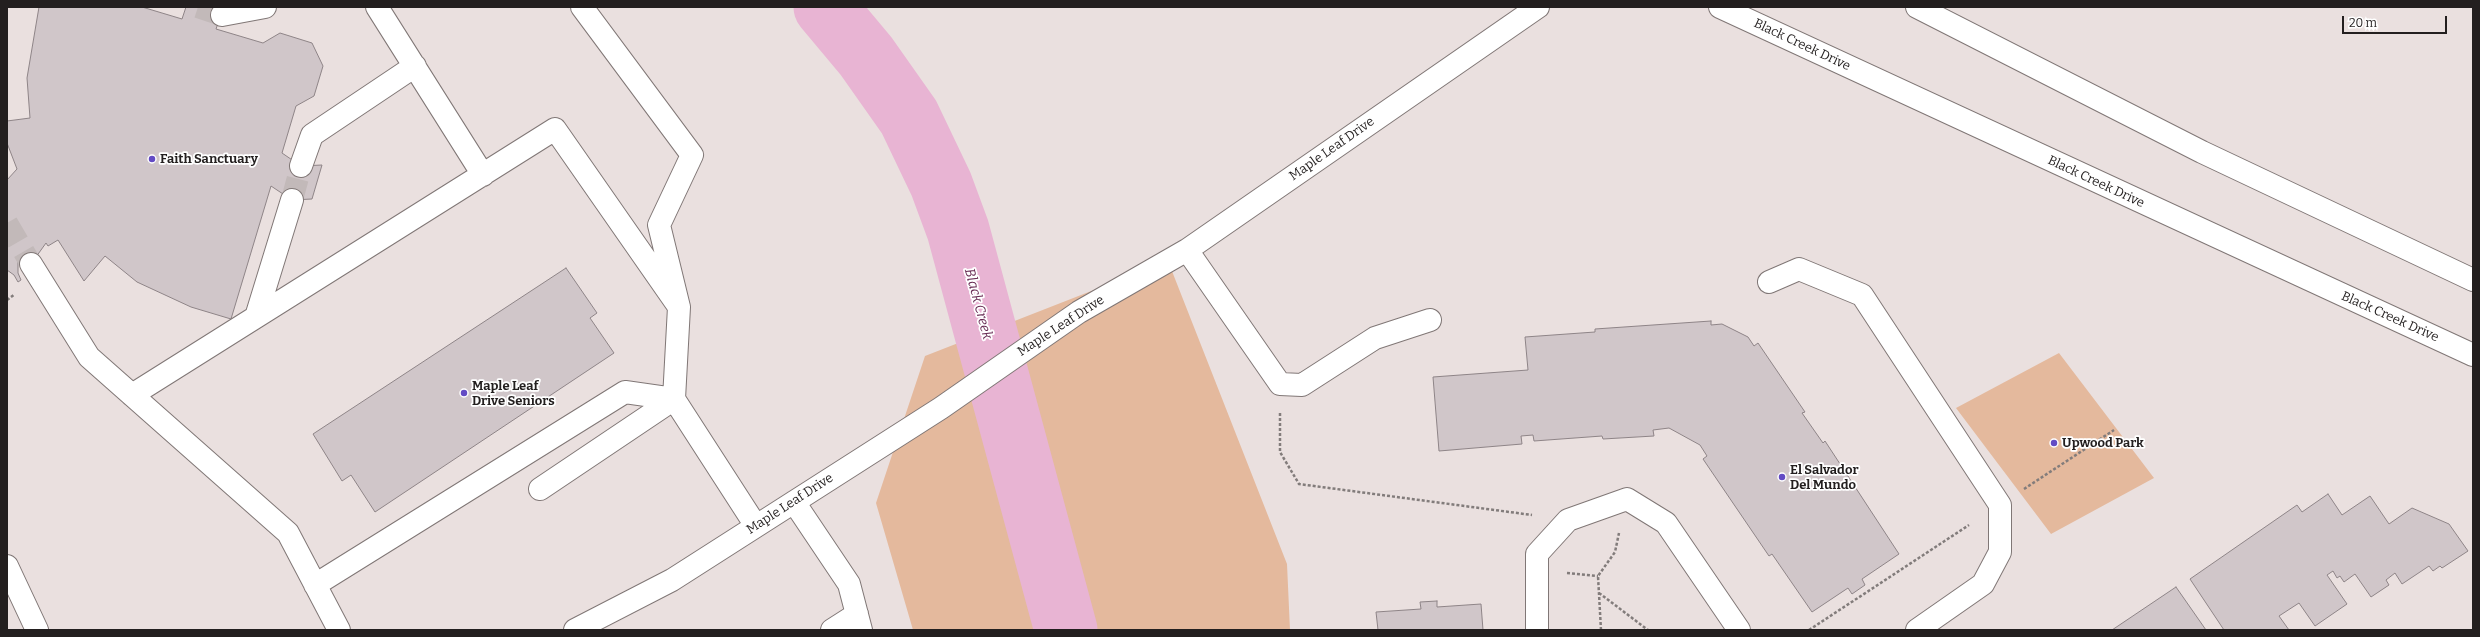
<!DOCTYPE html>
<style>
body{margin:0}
#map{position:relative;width:2480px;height:637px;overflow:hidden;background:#eae0df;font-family:Bitter,serif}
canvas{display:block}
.frame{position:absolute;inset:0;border:8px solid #231f1f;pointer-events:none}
.scale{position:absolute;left:2342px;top:16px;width:105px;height:18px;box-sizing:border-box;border:2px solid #231f1f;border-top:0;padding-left:5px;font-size:12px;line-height:14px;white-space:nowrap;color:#231f1f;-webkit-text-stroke:3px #fff;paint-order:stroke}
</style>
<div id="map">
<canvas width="2480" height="637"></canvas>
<div class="frame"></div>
<div class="scale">20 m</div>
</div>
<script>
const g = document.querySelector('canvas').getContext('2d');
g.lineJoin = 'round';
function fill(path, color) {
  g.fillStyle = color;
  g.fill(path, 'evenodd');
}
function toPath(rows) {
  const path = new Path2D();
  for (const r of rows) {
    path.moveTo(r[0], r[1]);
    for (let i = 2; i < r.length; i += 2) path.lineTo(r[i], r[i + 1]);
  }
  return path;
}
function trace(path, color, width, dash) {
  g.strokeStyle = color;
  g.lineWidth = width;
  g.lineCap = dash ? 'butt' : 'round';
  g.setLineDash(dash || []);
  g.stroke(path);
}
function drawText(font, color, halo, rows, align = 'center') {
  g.font = font + ' Bitter,serif';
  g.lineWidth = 3.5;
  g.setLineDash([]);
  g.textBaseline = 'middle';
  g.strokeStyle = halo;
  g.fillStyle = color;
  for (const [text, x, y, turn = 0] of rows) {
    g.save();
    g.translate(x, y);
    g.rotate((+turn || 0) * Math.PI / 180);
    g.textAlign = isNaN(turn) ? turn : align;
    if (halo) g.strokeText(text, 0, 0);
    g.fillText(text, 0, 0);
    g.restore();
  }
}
fill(toPath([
 [1168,261,1287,564,1290,630,913,630,876,503,925,356],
 [2059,353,2154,478,2051,534,1956,408]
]), '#e4b99d');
trace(toPath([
 [825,7,866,56,909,117,941,184,958,230,1066,630]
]), '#e8b4d3', 63);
const building = toPath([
 [39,7,142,7,182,19,186,7,224,7,216,29,263,43,280,33,312,43,323,66,314,96,296,106,282,153,301,166,322,165,312,199,292,200,271,186,231,319,191,307,137,282,105,256,84,281,58,240,48,246,46,243,31,264,18,258,18,273,21,280,18,282,14,275,7,270,7,180,17,169,7,143,7,121,30,118,27,78,39,7],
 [566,268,597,313,590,318,614,353,375,512,351,475,342,481,313,434,566,268],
 [1711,321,1711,325,1722,324,1748,337,1754,346,1758,343,1805,412,1802,413,1823,443,1825,441,1899,554,1862,579,1865,585,1852,594,1848,588,1812,612,1772,554,1769,556,1703,459,1707,456,1700,445,1669,428,1653,430,1654,436,1603,439,1602,436,1534,441,1533,435,1521,436,1522,444,1439,451,1433,377,1528,370,1525,337,1595,332,1595,329,1711,321],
 [2328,494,2342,515,2370,496,2389,524,2412,508,2449,524,2468,551,2442,568,2440,566,2433,571,2429,566,2402,584,2395,573,2386,580,2389,585,2371,597,2355,574,2344,582,2340,576,2337,578,2333,571,2327,575,2347,604,2315,626,2299,603,2279,616,2289,630,2224,630,2190,579,2297,505,2302,512,2328,494],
 [2176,587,2206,630,2112,630,2176,587],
 [1437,601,1437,607,1481,604,1483,630,1378,630,1376,612,1421,609,1420,602,1437,601]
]);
fill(building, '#d0c6c9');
trace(building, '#8e8487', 1);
trace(toPath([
 [198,7,222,15],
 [292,200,301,166],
 [7,223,31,264]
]), '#c2b9b9', 22, [22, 11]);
const minor = toPath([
 [377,7,483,175],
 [582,7,692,155,659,225,679,307,674,399,756,526],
 [222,15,265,7],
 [301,166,312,135,415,66],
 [1187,250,1280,384,1302,385,1375,338,1430,320],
 [31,264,89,357,288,533,339,630],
 [1769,282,1799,269,1862,295,2000,505,2000,552,1983,584,1917,630],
 [256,317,292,200],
 [132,395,555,129,679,307],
 [540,489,674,399],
 [794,502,849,584,861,630],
 [315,585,625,392,674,399],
 [575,630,672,580,941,408,1079,312,1187,250,1538,7],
 [832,630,857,614],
 [1537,630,1537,554,1568,520,1627,499,1666,523,1739,630]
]);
const major = toPath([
 [7,566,37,630]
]);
const highway = toPath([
 [1720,7,2473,355],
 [1917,7,2202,152,2473,280]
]);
trace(minor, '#807776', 24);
trace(major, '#807776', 24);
trace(highway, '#807776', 24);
trace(toPath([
 [7,300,15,294],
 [1280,413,1280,452,1299,484,1532,515],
 [2024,489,2114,430],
 [1567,573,1598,576],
 [1599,593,1648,630],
 [1601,630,1598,576,1615,552,1619,533],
 [1809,630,1969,525]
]), '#827c7b', 2.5, [3, 2]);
trace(minor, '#fff', 22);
trace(major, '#fff', 22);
trace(highway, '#fff', 22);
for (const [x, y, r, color] of [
 [152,159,4,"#634bc4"],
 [464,393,4,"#634bc4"],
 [2054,443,4,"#634bc4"],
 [1782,477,4,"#634bc4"]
]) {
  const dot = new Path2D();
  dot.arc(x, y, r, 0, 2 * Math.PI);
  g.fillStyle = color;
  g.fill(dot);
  trace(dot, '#fff', 1.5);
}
drawText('13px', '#231f1f', '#fff', [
 ["Black Creek Drive",1802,45,25],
 ["Maple Leaf Drive",1332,149,-35],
 ["Black Creek Drive",2096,182,25],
 ["Black Creek Drive",2390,317,24],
 ["Maple Leaf Drive",1061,326,-33],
 ["Maple Leaf Drive",790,504,-33]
]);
drawText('bold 13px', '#231f1f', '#fff', [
 ["Faith Sanctuary",160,159],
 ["Maple Leaf",472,386],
 ["Drive Seniors",472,401],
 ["Upwood Park",2062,443],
 ["El Salvador",1790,470],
 ["Del Mundo",1790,485]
], 'left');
drawText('italic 14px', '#652851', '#fff', [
 ["Black Creek",978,304,75]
]);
</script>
